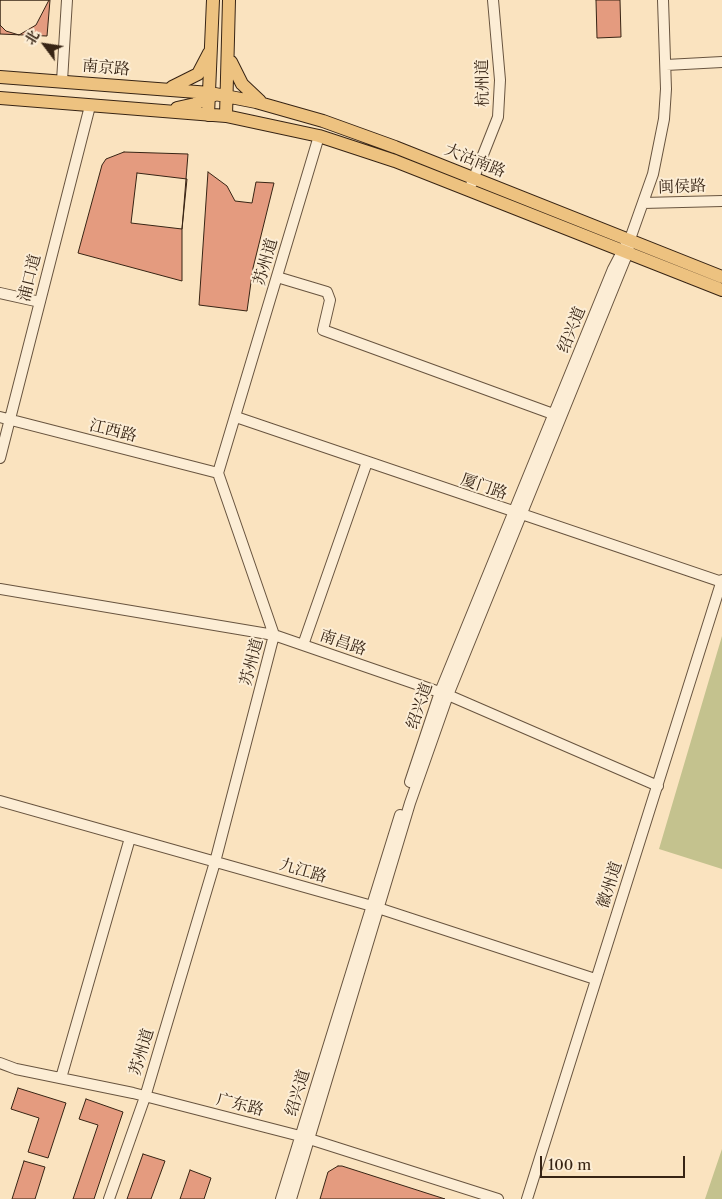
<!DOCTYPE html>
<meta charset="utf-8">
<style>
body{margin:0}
#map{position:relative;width:722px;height:1199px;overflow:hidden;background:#fae3bf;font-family:"Libre Caslon Text","Noto Serif SC",serif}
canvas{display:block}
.north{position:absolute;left:20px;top:20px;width:50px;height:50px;-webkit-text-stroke:4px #fcedd5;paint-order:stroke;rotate:301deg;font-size:14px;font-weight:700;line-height:20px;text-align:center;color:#372414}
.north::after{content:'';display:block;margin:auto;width:18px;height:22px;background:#372414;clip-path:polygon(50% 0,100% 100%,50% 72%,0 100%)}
.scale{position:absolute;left:540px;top:1156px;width:145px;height:22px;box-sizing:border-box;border:2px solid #372414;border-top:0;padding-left:6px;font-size:15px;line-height:18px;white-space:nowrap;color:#372414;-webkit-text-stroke:4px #fcedd5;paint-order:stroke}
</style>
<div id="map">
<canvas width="722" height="1199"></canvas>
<div class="north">北</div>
<div class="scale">100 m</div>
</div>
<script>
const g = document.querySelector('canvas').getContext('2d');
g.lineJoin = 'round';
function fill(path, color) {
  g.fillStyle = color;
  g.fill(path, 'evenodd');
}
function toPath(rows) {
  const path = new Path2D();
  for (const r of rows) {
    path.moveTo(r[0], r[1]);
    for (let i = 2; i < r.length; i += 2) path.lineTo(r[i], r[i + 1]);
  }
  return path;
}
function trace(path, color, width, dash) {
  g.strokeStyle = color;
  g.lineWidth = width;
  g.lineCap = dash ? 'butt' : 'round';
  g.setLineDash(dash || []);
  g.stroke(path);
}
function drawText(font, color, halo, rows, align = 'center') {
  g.font = font + ' "Libre Caslon Text","Noto Serif SC",serif';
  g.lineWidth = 4;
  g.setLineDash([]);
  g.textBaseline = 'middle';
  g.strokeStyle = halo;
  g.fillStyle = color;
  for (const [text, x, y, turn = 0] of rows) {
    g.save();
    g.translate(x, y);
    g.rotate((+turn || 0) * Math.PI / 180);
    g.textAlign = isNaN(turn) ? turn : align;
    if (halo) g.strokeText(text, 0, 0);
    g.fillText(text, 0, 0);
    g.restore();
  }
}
fill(toPath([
 [722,636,722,869,659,849],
 [722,1149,722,1199,705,1199]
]), '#c4c28e');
const building = toPath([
 [0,0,50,0,47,36,0,34,0,0],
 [0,0,49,0,36,25,19,35,6,31,0,25,0,0],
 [596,0,620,0,621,37,597,38,596,0],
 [124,152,188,154,182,229,182,281,78,253,102,165,106,159,124,152],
 [208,172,227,186,235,201,252,203,256,182,274,183,253,268,247,311,199,305,208,172],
 [137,173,187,179,182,229,131,223,137,173],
 [18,1088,66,1103,48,1158,28,1152,39,1118,11,1109,18,1088],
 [86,1099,123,1112,94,1199,73,1199,98,1125,79,1119,86,1099],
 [143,1154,165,1161,151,1199,127,1199,143,1154],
 [24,1161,45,1167,35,1199,12,1199,24,1161],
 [338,1166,342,1166,445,1199,320,1199,328,1172,338,1166],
 [190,1170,211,1178,204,1199,180,1199,190,1170]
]);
fill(building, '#e49b7f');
trace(building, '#372414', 1);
const minor = toPath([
 [666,65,722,62],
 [62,81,67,0],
 [471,185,498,117,500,80,493,0],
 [643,203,722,201],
 [277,277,327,292,330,300,323,330,553,414],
 [0,293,40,302],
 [0,417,218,473],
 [236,417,722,582],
 [0,458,90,106],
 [0,589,274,635,448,695,658,786],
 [303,645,367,462],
 [410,782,440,692,613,269,625,246],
 [0,801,372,906,595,979],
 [0,1063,16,1069,133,1093,300,1136,498,1199],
 [61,1078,130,838],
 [109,1199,145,1097,215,862,274,635,218,473,319,136],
 [281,1199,400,815],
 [291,1199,410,803,448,695,628,252,630,239,653,174,664,119,666,89,663,0],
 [527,1199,722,580]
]);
const major = toPath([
 [231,62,242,84,260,101],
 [0,77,210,93,256,102,323,121,395,147,722,277],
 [172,87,198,74,209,53],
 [0,98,226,116,319,136,395,161,722,290],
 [177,108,195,104,214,95],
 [208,115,213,0],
 [226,116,229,0]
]);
trace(minor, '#68543f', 12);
trace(major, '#372414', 14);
trace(minor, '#fcedd5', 10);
trace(major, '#edc280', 12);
drawText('16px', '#372414', '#fcedd5', [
 ["南京路",106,68,5],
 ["杭州道",483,83,-91],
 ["大沽南路",475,161,22],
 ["闽侯路",682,187,-2],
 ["苏州道",266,262,-74],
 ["浦口道",30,278,-76],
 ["绍兴道",572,330,-68],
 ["江西路",113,431,14],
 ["厦门路",484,487,19],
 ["南昌路",343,643,19],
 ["苏州道",252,662,-75],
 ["绍兴道",420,706,-71],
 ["九江路",303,871,16],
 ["徽州道",610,885,-72],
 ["苏州道",142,1052,-73],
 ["绍兴道",298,1093,-73],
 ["广东路",240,1105,14]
]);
</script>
